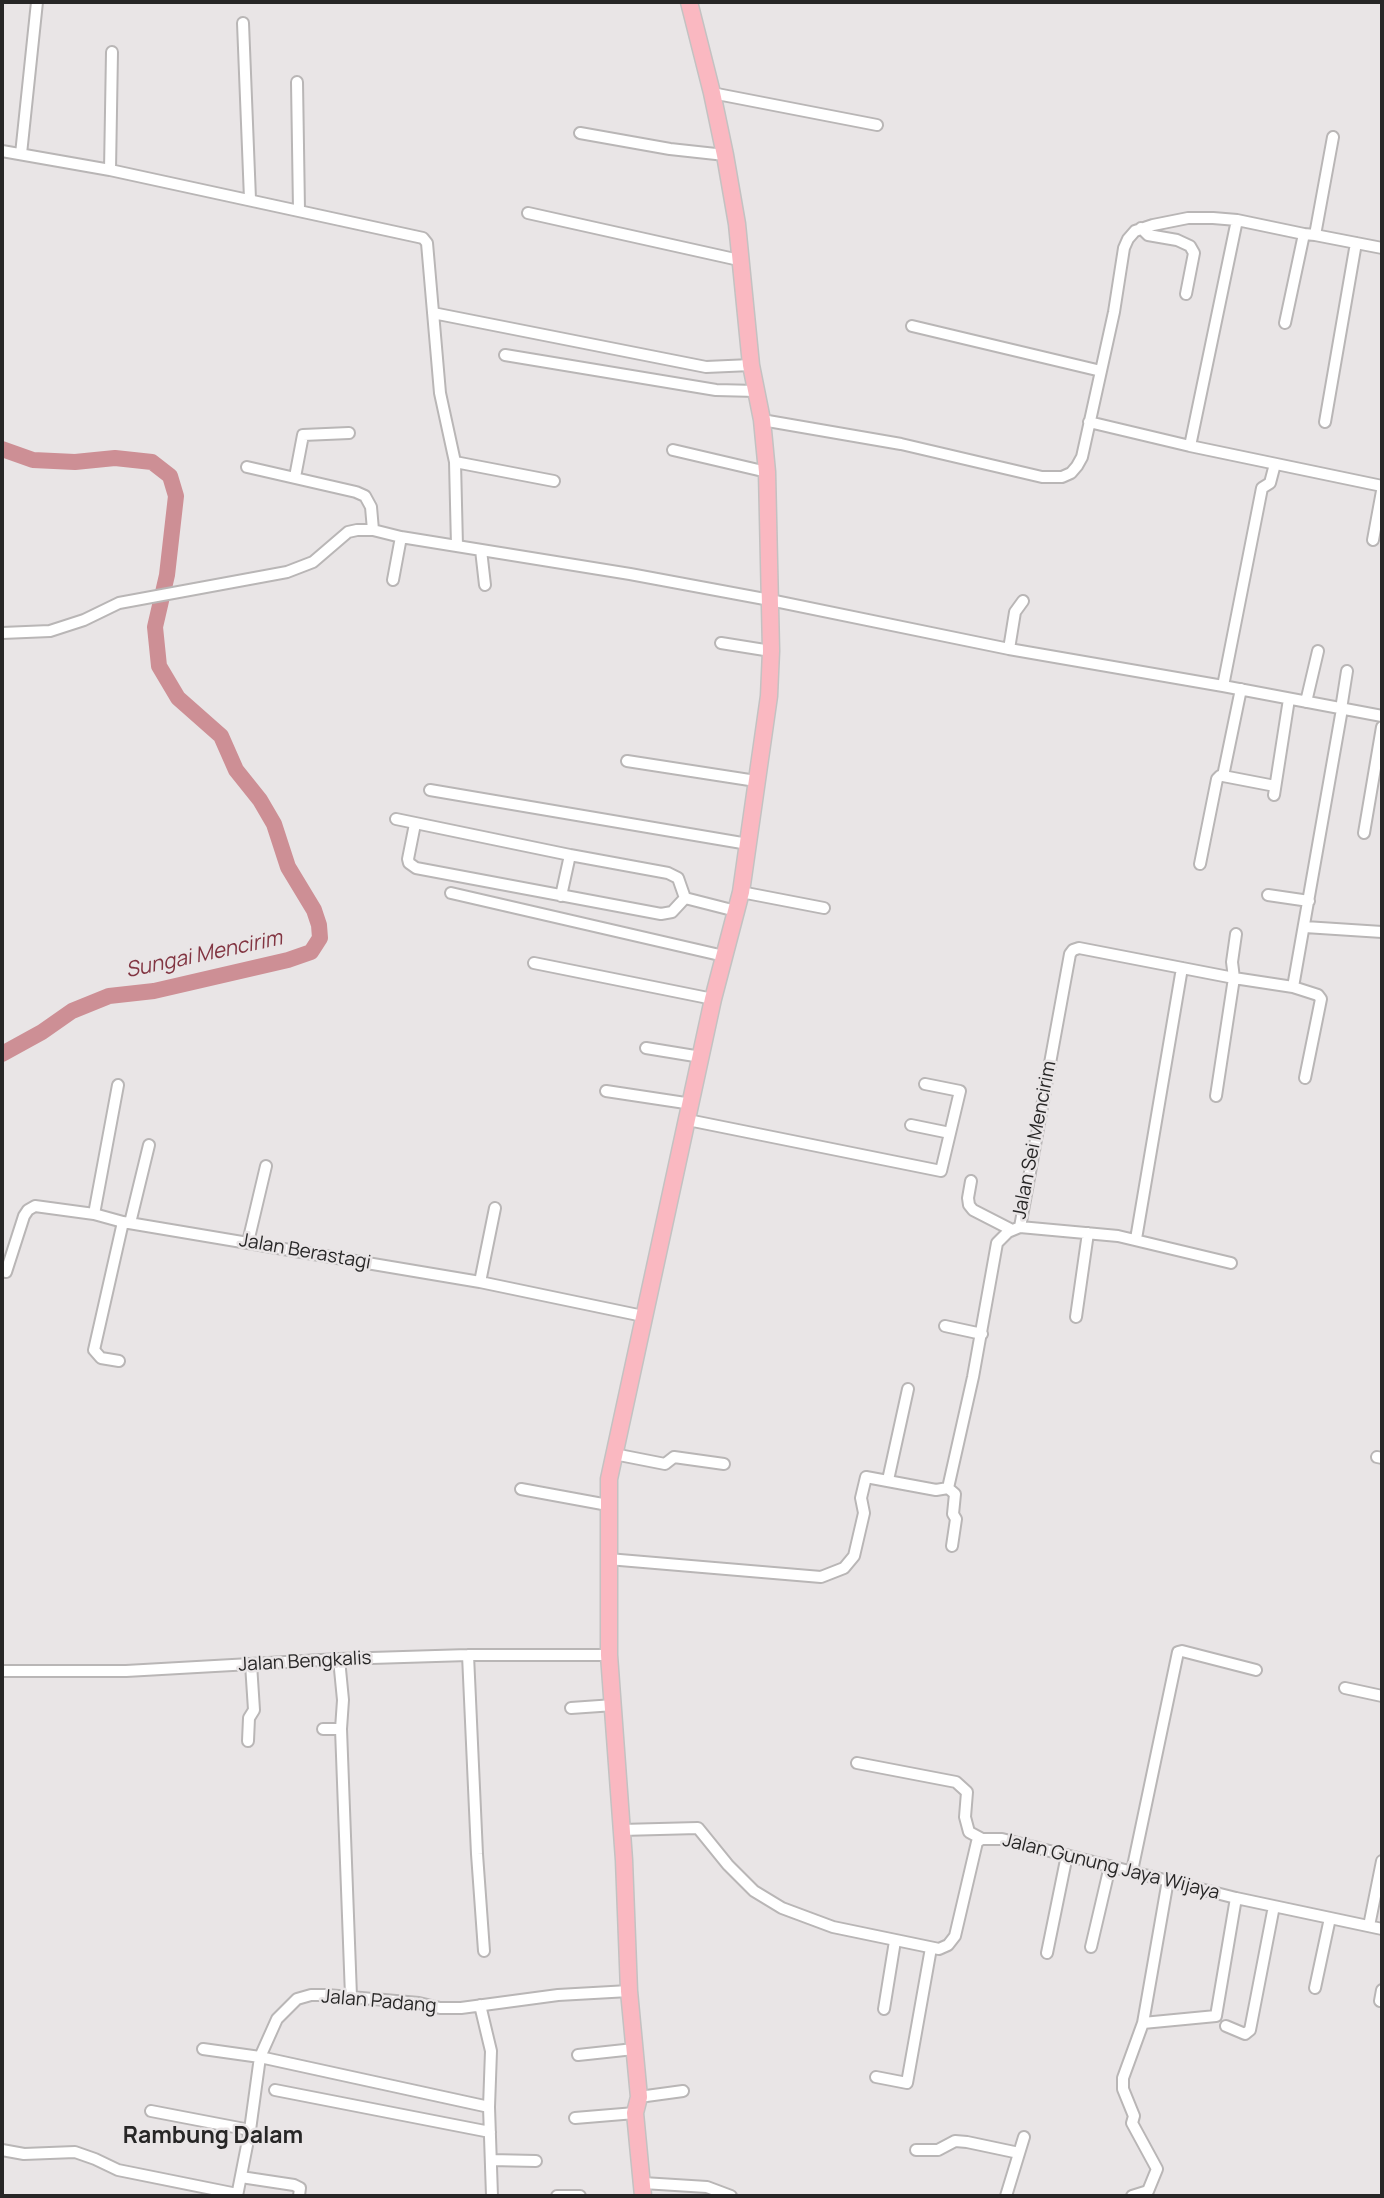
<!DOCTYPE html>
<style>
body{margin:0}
#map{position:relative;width:1384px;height:2198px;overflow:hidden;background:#e9e5e6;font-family:Manrope,sans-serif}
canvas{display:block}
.frame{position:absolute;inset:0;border:4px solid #272626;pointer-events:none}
</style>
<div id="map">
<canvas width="1384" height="2198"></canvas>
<div class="frame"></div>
</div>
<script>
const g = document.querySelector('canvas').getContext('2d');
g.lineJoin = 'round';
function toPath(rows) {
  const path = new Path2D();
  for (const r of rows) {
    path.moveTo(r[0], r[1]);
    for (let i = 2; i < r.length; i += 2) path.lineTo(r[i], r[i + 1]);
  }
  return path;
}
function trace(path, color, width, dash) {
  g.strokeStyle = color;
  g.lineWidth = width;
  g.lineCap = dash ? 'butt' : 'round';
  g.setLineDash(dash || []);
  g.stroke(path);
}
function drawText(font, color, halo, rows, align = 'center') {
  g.font = font + ' Manrope,sans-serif';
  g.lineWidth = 5;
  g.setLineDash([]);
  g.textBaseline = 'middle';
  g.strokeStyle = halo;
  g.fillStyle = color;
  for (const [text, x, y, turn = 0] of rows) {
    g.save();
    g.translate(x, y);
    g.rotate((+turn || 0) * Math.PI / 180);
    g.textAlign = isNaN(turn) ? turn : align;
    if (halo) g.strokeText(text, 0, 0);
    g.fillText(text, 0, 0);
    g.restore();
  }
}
trace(toPath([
 [2,449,33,460,75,462,115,458,152,462,170,476,176,496,167,575,155,627,159,666,178,698,221,736,236,770,260,800,274,824,288,867,314,910,319,925,320,938,311,952,288,960,154,991,109,996,72,1011,42,1032,2,1054]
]), '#cd8f95', 16);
const minor = toPath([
 [243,23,250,199],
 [297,82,299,210],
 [712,93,877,125],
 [580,133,670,149,725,155],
 [2,151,110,170,423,238,427,243,440,393,455,462,457,546],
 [21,154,37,2],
 [110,170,112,52],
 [528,213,739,260],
 [1141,228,1148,235,1177,240,1190,246,1194,253,1186,294],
 [1315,235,1333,137],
 [433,313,706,367,751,365],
 [1285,323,1304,234],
 [912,326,1101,371],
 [505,355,716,390,757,391],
 [762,420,901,444,1042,477,1062,477,1071,473,1077,466,1082,457,1114,312,1124,248,1128,239,1135,231,1153,225,1188,218,1213,218,1237,220,1304,234,1315,235,1382,248],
 [1089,422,1190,446,1382,486],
 [1325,422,1356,243],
 [1190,446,1237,220],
 [673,450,767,472],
 [455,462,554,481],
 [247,467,356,492,365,496,371,507,373,530],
 [295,477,303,435,349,433],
 [1373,540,1382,491],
 [481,550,485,585],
 [393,580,401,537],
 [2,633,50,631,84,620,119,603,287,572,313,562,348,532,357,530,373,530,401,537,630,574,770,600,1009,649,1223,686,1382,716],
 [721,643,771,651],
 [1009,649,1015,612,1023,601],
 [1223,686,1262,488,1270,483,1275,464],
 [1306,702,1318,651],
 [1341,709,1347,671],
 [627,761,756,781],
 [1223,776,1275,786],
 [430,790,748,844],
 [1274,795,1289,699],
 [396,819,570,855,668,873,678,878,685,898,736,911],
 [415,824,408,859,409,863,416,868,661,914,672,912,685,898],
 [1364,833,1382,727],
 [1200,864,1217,779,1220,776,1223,776,1241,689],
 [741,892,824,908],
 [451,893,724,956],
 [1268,895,1309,901],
 [561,896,570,855],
 [1305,927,1382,932],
 [534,963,713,999],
 [1293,987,1342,709],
 [646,1048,701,1057],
 [606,1091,692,1104],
 [1216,1096,1234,978,1232,962,1236,934],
 [688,1120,941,1171,960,1091,925,1084],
 [911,1125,950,1133],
 [971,1181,968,1198,969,1205,973,1210,1012,1230],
 [94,1214,118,1085],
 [130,1223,149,1145],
 [1020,1227,1070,954,1073,950,1079,948,1234,978,1293,987,1318,995,1321,999,1305,1078],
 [1136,1239,1182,968],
 [248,1242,266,1166],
 [6,1272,24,1216,28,1210,35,1206,94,1214,123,1222,480,1282,643,1316],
 [480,1282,495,1208],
 [1076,1317,1088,1233],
 [945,1326,982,1334],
 [119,1361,101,1358,94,1350,123,1222],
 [614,1454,665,1464,674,1457,724,1464],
 [1377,1457,1382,1458],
 [888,1480,908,1389],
 [948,1488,973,1377,997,1243,1008,1232,1020,1227,1118,1236,1231,1263],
 [948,1488,955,1494,953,1514,956,1519,952,1546],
 [521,1489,608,1505],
 [608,1559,821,1577,844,1568,854,1556,864,1513,861,1498,866,1477,936,1490,948,1488],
 [468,1655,477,1854,484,1951],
 [339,1659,343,1700,341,1729,351,1996],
 [2,1671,126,1671,339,1659,468,1655,609,1655],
 [1345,1688,1382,1696],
 [571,1708,614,1705],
 [323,1729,341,1729],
 [248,1741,249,1718,254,1710,251,1664],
 [857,1763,956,1782,967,1792,965,1817,969,1832,982,1839,1002,1839,1236,1898,1382,1929],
 [621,1830,698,1828,728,1865,754,1891,782,1908,833,1927,939,1949,948,1945,955,1936,977,1842,982,1839],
 [1132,1871,1178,1652,1182,1651,1256,1670],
 [1369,1926,1382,1861],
 [1091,1947,1110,1866],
 [1047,1953,1067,1855],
 [1315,1988,1330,1918],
 [1380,2001,1382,1990],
 [480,2005,491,2051,489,2107,492,2196],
 [884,2009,895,1941],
 [1143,2023,1216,2016,1236,1898],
 [1226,2026,1245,2034,1250,2030,1274,1906],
 [203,2049,260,2057,489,2107],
 [578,2055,634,2049],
 [876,2077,907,2083,931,1948],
 [275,2090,490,2132],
 [639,2097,683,2091],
 [151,2111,250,2130],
 [575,2118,635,2113],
 [2,2150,24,2154,75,2152,95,2159,118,2170,237,2194],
 [916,2150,938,2150,955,2141,967,2142,1019,2153],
 [491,2160,536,2161],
 [241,2177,294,2185,300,2188,299,2196],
 [643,2183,707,2187,731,2196],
 [1148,2191,1157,2169,1132,2123,1134,2116,1123,2089,1123,2078,1143,2023,1168,1880],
 [237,2196,250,2130,260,2057,277,2019,297,1999,311,1995,327,1995,419,2003,440,2008,461,2008,558,1995,629,1991],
 [557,2196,580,2196],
 [1006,2196,1024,2137],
 [1132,2196,1148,2191]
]);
const primary = toPath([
 [643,2196,635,2113,639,2097,629,1991,624,1860,609,1655,609,1479,713,999,741,892,769,696,771,651,767,472,762,420,751,365,737,224,725,155,712,93,689,2]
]);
trace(minor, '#b9b6b6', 14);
trace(primary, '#c3c2c2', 19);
trace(minor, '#fff', 10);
trace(primary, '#fab8c1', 16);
drawText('19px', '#272626', '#e9e5e6', [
 ["Jalan Sei Mencirim",1035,1140,-79],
 ["Jalan Berastagi",305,1252,10],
 ["Jalan Bengkalis",305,1662,-3],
 ["Jalan Gunung Jaya Wijaya",1111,1867,14],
 ["Jalan Padang",379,2002,5]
]);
drawText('italic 21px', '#823542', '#e9e5e6', [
 ["Sungai Mencirim",204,955,-12]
]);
drawText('bold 23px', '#272626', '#e9e5e6', [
 ["Rambung Dalam",213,2137]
]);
</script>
